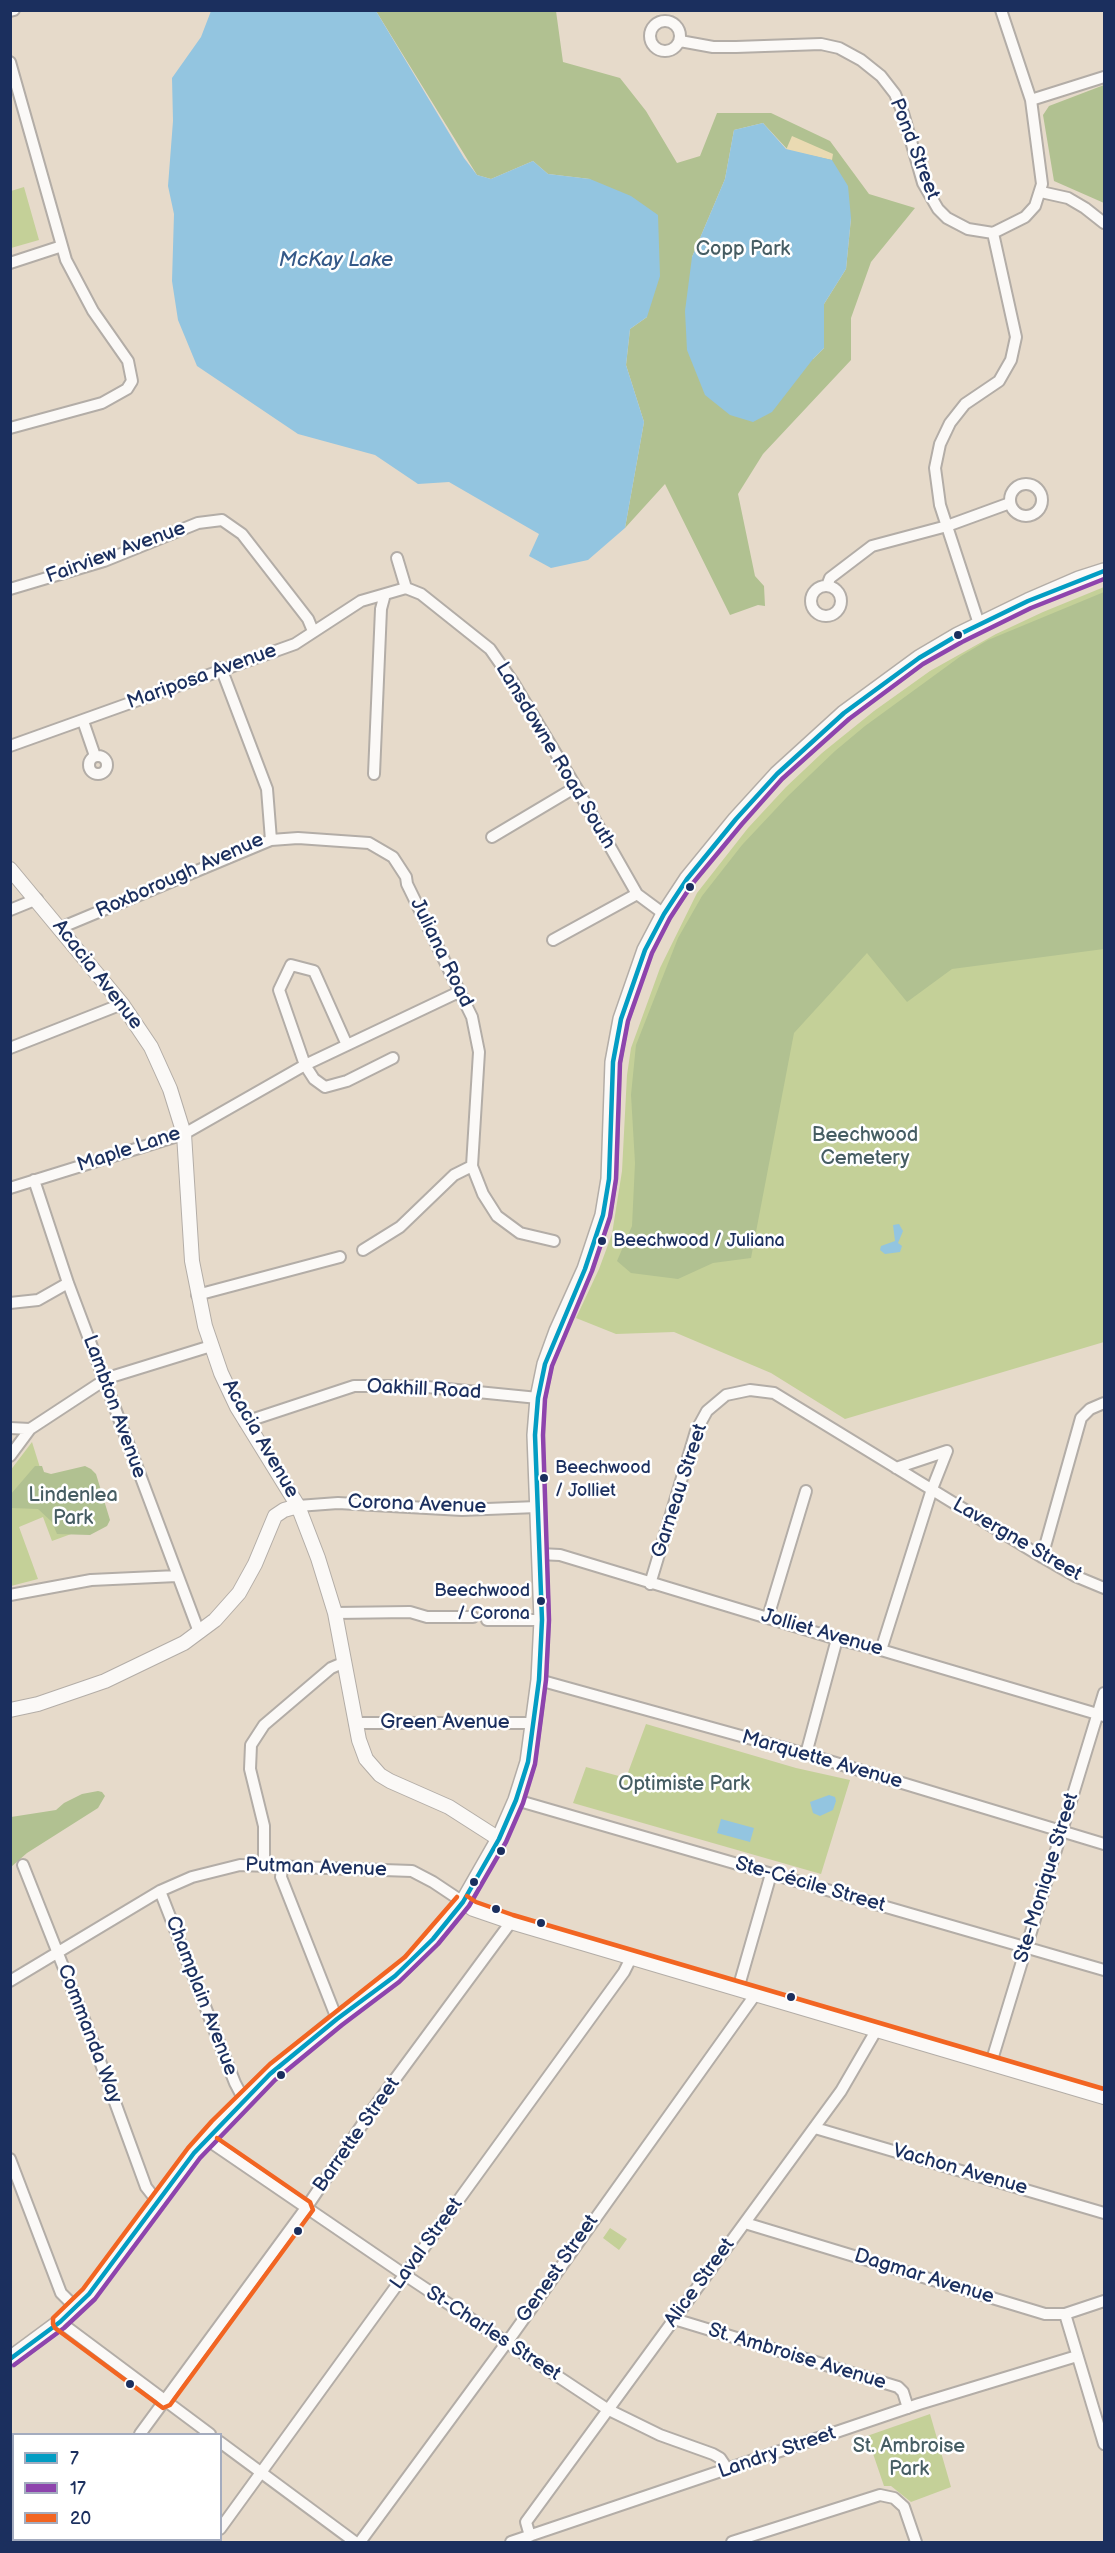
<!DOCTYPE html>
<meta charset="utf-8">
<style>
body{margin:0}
#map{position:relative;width:1115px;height:2553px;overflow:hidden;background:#e6daca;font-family:"Balsamiq Sans",sans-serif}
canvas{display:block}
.frame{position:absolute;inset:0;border:12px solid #1b2f5e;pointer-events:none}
.legend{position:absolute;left:12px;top:2433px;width:210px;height:108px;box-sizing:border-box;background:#fff;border:2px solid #a4acbf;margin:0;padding:8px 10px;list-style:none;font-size:18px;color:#1b2f5e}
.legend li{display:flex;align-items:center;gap:12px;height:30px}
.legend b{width:30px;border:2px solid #a4acbf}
</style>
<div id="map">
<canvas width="1115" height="2553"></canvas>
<div class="frame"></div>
<ul class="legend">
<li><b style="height:8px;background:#039dc3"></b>7</li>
<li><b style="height:8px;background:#8e44ad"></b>17</li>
<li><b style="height:8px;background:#f26522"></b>20</li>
</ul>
</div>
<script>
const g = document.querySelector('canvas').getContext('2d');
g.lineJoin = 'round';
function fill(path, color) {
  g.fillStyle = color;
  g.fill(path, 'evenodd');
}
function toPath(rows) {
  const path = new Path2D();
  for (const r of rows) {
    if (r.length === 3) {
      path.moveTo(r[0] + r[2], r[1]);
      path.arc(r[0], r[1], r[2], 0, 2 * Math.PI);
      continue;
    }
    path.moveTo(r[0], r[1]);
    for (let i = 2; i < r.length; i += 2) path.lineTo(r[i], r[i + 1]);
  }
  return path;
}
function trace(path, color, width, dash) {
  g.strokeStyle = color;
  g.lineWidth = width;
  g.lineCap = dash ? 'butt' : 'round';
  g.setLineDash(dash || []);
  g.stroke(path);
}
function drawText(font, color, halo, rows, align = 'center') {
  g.font = font + ' "Balsamiq Sans",sans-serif';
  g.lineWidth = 5;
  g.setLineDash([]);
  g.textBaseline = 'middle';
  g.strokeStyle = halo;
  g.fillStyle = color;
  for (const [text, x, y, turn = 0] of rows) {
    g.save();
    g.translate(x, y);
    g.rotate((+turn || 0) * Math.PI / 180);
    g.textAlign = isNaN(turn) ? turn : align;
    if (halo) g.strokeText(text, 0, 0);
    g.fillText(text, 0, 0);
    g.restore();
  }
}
fill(toPath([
 [24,187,39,240,11,248,11,191],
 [1104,587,1104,1342,845,1419,771,1373,674,1332,616,1334,576,1318,599,1269,612,1234,622,1171,627,1075,631,1048,660,968,697,893,748,828,786,787,822,753,874,711,930,671,996,634,1043,612],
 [32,1442,47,1490,104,1522,52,1541,43,1517,19,1527,38,1579,11,1586,10,1471],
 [646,1724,796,1768,850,1780,821,1874,573,1803,586,1767,626,1778],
 [610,2228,627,2239,619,2250,603,2238],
 [930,2414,951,2487,911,2502,891,2486,884,2486,867,2436]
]), '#c4d098');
fill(toPath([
 [414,10,556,11,563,62,620,78,646,111,677,163,700,156,717,113,771,113,830,141,869,194,915,208,871,262,851,318,851,360,763,454,738,494,755,576,764,586,765,606,758,605,730,615,665,484,625,528,644,422,626,365,630,329,647,317,590,179,548,174,533,161,491,179,477,175,376,11],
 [763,123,851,218,846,269,824,304,824,348,813,359,692,257,725,179,734,130],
 [1104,85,1104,203,1054,181,1043,115,1049,106],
 [1104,592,1104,949,952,969,907,1002,867,953,794,1033,751,1258,713,1263,678,1279,631,1273,617,1261,632,1226,635,1163,631,1095,636,1045,678,938,702,896,742,845,788,796,835,751,865,726,961,656,988,640],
 [35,1466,42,1466,44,1472,51,1474,85,1466,91,1469,96,1474,110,1520,107,1526,90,1535,57,1534,52,1522,38,1509,11,1508,11,1494],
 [98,1791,102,1792,105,1796,98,1808,27,1853,11,1867,11,1817,56,1810,64,1803,82,1794]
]), '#b1c191');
fill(toPath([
 [792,136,833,154,832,160,786,150]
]), '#eadab2');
fill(toPath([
 [211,11,376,11,464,158,477,175,491,179,533,161,548,174,590,179,631,196,658,215,660,276,647,317,630,329,626,365,644,422,625,528,588,560,551,568,529,556,539,534,449,482,418,484,375,455,298,434,197,366,178,320,172,281,174,214,168,186,173,121,172,78,201,37],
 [763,123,786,149,832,160,848,186,851,218,846,269,824,304,824,348,813,359,772,412,753,422,730,415,705,395,687,350,685,311,692,257,725,179,734,130],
 [899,1224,903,1231,898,1243,902,1246,900,1252,885,1254,880,1250,881,1246,895,1241,893,1225],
 [829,1795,835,1797,836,1801,833,1810,820,1816,813,1813,810,1802],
 [721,1819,754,1828,750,1842,717,1833]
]), '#93c5e0');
const minor = toPath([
 [10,11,14,10],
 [665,36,15],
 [680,41,713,47,736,47,821,44,839,48,861,60,881,76,895,94,903,113,923,183,938,209,947,218,968,229,993,233,1025,217,1035,206,1042,184,1031,100,1001,10],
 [10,62,66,260,93,311,128,361,132,381,127,389,102,403,10,428],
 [1031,100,1104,77],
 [1041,192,1068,198,1085,208,1104,223],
 [10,263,62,246],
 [1026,500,16],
 [397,558,406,588],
 [826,601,15],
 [827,586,830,578,872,546,947,526,1010,503],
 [10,589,104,561,198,523,222,520,242,534,308,619,313,631],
 [979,624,940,505,935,468,940,444,950,423,965,404,999,381,1011,360,1016,337,993,233],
 [221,668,267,789,271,840],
 [83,721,95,756],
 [10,746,295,644,361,601,406,588,421,594,490,649,513,682,576,787,637,894,664,914],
 [98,765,9],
 [374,774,381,609,385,594],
 [492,837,576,787],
 [10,910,37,899],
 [60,928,271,840,298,838,369,843,393,857,406,877,407,884,472,1017,479,1052,472,1166,483,1194,497,1216,520,1233,554,1241],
 [553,940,637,894],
 [347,1045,314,971,291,965,279,990,305,1065,314,1079,325,1087,347,1081,393,1058],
 [10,1048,122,1004],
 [34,1180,68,1283,199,1632],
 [10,1188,184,1134,305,1065,461,991],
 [363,1250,400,1227,454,1175,472,1166],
 [197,1295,340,1257],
 [10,1303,38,1300,68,1283],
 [245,1422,354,1386,417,1386,538,1398],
 [10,1428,30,1429],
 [10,1456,30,1429,97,1385,114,1376,211,1346],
 [298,1506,338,1503,462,1510,537,1507],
 [539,1554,560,1555,837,1639,881,1650,1104,1716],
 [1042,1557,1081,1418,1090,1409,1104,1403],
 [650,1584,696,1431,707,1411,726,1395,750,1390,774,1393,1042,1557,1075,1576,1104,1588],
 [10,1595,91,1580,177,1576],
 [335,1613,410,1612,427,1617,473,1617],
 [768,1617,806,1491],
 [487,1620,542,1620],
 [881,1650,932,1489,947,1451,896,1468],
 [539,1680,806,1754,1104,1844],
 [355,1723,534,1723],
 [806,1754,837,1639],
 [516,1800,1104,1970],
 [23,1865,93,2042,146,2187,157,2201],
 [264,1866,264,1826,250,1769,251,1745,264,1725,331,1668,345,1662],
 [282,1868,281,1877,337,2019],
 [160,1891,235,2083,244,2100],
 [10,1981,160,1891,192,1877,240,1865,412,1871,433,1882,463,1902],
 [738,1989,771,1874],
 [991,2063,1104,1693],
 [815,2128,1104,2213],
 [206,2139,405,2275,607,2409,660,2435,713,2454,720,2458,728,2470],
 [10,2159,61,2293,75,2307],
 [745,2223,1045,2314,1065,2314,1104,2301],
 [1065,2314,1104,2444],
 [674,2319,898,2387,903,2392,908,2408],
 [60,2322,210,2434],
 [140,2434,306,2208,370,2113,511,1922],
 [220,2442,355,2542],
 [220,2529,624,1972,631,1958],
 [530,2536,526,2522,841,2091,877,2029],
 [62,2542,64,2540],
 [211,2542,213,2540],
 [360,2542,513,2334,755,1995],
 [511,2542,919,2404,1077,2356],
 [732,2542,880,2495,894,2498,904,2507,916,2542]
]);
const tertiary = toPath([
 [10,869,122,1004,151,1047,170,1089,184,1134,192,1261,205,1326,221,1373,237,1407,298,1506,318,1558,335,1613,359,1740,366,1759,380,1775,390,1781,449,1807,499,1839],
 [10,1710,38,1704,105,1681,184,1643,215,1620,239,1593,255,1564,275,1516,284,1510,298,1506],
 [463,1902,473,1909,511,1922,1104,2097]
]);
const secondary = toPath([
 [10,2359,60,2322,89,2294,194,2153,220,2124,270,2074,337,2019,395,1976,433,1939,463,1902,499,1839,516,1800,528,1762,539,1680,542,1620,535,1435,538,1398,545,1364,557,1331,585,1269,603,1215,609,1179,613,1062,621,1019,645,950,664,914,687,879,736,819,777,774,844,713,919,658,958,635,1028,601,1079,579,1104,571]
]);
trace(minor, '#b3ada7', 14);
trace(tertiary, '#b3ada7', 16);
trace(secondary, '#b3ada7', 18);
trace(minor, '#fbf9f7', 10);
trace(tertiary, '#fbf9f7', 14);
trace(secondary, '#fbf9f7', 15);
trace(toPath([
 [10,2359,60,2322,89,2294,194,2153,270,2074,337,2019,395,1976,433,1939,463,1902,499,1839,516,1800,528,1762,539,1680,542,1620,535,1435,538,1398,545,1364,585,1269,603,1215,609,1179,613,1062,621,1019,645,950,664,914,687,879,736,819,777,774,844,713,919,658,958,635,1028,601,1104,571]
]), '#039dc3', 4.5);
trace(toPath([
 [14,2365,64,2328,95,2299,200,2158,275,2080,342,2025,399,1982,438,1944,469,1906,506,1842,523,1803,535,1764,546,1680,549,1620,543,1435,545,1399,552,1366,592,1271,610,1217,616,1179,620,1063,628,1021,652,953,670,918,693,883,742,824,782,779,849,719,923,664,962,642,1031,608,1104,579]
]), '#8e44ad', 4.5);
trace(toPath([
 [467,1896,476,1902,513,1915,1104,2089],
 [217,2138,310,2202,313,2210,170,2405,163,2408,55,2328,53,2324,53,2318,83,2289,188,2148,212,2121,270,2064,405,1957,457,1897]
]), '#f26522', 4.5);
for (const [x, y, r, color] of [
 [958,635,5,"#1b2f5e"],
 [690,887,5,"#1b2f5e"],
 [602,1241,5,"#1b2f5e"],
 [544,1478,5,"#1b2f5e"],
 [541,1601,5,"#1b2f5e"],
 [501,1851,5,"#1b2f5e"],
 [474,1882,5,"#1b2f5e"],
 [496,1909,5,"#1b2f5e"],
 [541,1923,5,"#1b2f5e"],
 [791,1997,5,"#1b2f5e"],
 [281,2075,5,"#1b2f5e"],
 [298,2231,5,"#1b2f5e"],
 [130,2384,5,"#1b2f5e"]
]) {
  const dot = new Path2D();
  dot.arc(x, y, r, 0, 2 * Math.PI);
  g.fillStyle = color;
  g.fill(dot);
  trace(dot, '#fff', 2);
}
drawText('18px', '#1b2f5e', '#fff', [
 ["Beechwood / Juliana",613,1241],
 ["Beechwood",555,1468],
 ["/ Jolliet",555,1491],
 ["Beechwood",530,1591,"right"],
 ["/ Corona",530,1614,"right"]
], 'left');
drawText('20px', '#1b2f5e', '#fff', [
 ["Pond Street",914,149,69],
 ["Fairview Avenue",116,553,-20],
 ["Mariposa Avenue",202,677,-20],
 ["Lansdowne Road South",555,756,59],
 ["Roxborough Avenue",180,876,-24],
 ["Juliana Road",441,953,64],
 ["Acacia Avenue",97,975,52],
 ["Maple Lane",129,1150,-18],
 ["Oakhill Road",424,1390,3],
 ["Lambton Avenue",114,1407,70],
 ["Acacia Avenue",260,1439,60],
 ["Garneau Street",680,1491,-72],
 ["Corona Avenue",417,1505,2],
 ["Lavergne Street",1017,1540,30],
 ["Jolliet Avenue",822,1633,16],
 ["Green Avenue",445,1723],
 ["Marquette Avenue",822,1760,16],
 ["Putman Avenue",316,1868,2],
 ["Ste-Monique Street",1047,1878,-73],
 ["Ste-Cécile Street",810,1885,16],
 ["Champlain Avenue",201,1996,69],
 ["Commanda Way",89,2034,69],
 ["Barrette Street",357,2135,-55],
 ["Vachon Avenue",960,2170,16],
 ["Laval Street",427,2244,-54],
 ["Genest Street",558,2269,-55],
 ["Dagmar Avenue",924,2277,17],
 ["Alice Street",700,2283,-54],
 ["St-Charles Street",493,2334,33],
 ["St. Ambroise Avenue",797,2357,17],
 ["Landry Street",777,2453,-19]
]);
drawText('20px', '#465d63', '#fff', [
 ["Copp Park",743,250],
 ["Beechwood",865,1136],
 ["Cemetery",865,1159],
 ["Lindenlea",73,1496],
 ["Park",73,1519],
 ["Optimiste Park",684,1785],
 ["St. Ambroise",909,2447],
 ["Park",909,2470]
]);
drawText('italic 21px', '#355988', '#fff', [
 ["McKay Lake",336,261]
]);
</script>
